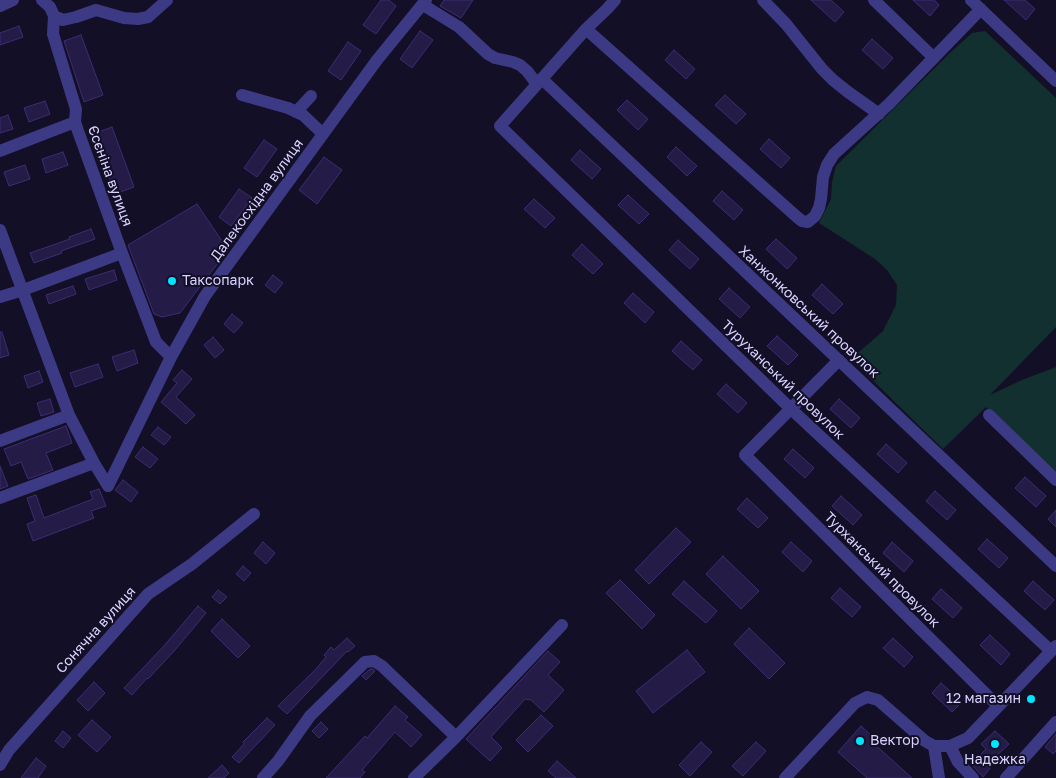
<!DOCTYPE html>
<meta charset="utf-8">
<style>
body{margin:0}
canvas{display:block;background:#130f26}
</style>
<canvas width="1056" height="778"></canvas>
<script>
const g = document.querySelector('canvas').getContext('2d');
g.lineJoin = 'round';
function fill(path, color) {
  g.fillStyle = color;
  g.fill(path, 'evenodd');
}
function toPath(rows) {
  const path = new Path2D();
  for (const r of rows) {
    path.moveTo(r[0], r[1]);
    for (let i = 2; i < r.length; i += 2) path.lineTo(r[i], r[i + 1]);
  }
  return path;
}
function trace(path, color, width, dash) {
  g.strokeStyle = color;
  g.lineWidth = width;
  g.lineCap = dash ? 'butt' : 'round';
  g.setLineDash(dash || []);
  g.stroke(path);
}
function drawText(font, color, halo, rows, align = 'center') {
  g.font = font + ' "Golos Text",sans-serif';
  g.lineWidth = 4;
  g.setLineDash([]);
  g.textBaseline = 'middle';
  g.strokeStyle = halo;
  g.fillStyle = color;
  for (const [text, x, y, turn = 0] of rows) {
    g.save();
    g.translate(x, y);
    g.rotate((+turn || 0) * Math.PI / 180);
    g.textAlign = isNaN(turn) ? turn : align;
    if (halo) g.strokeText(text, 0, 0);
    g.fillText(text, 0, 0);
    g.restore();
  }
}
fill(toPath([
 [985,31,1056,98,1056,327,990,395,1022,380,1056,367,1056,473,986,407,943,449,851,359,883,331,896,305,897,285,887,270,875,259,819,223,831,199,832,182,836,166,952,51,972,33]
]), '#12302f');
const building = toPath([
 [381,0,389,0,396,6,376,34,363,25,381,0],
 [444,0,473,0,461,18,440,6,444,0],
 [811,0,831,0,844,12,835,22,811,0],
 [913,0,934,0,939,5,930,16,913,0],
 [1004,0,1025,0,1035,9,1026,20,1004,0],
 [19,26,23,37,0,45,0,33,19,26],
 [420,31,433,40,412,68,400,59,420,31],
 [81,35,103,95,84,102,64,41,81,35],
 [872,39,893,58,883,69,862,50,872,39],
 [348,42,361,51,341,80,328,71,348,42],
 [674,50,695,69,686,79,665,60,674,50],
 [725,95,746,114,736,124,715,105,725,95],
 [627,100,648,119,638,130,617,110,627,100],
 [45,101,50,114,29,122,24,108,45,101],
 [8,115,13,129,0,133,0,118,8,115],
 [112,127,134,187,115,194,93,134,112,127],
 [769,139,790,158,781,168,760,149,769,139],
 [264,140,277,149,257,177,244,168,264,140],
 [676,147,697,166,687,176,667,157,676,147],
 [580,150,601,169,592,179,571,160,580,150],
 [63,152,68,165,46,173,42,159,63,152],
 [324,157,342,170,317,204,299,190,324,157],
 [25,165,30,179,9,186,4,172,25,165],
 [239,189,252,198,231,226,219,217,239,189],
 [722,191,743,210,734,220,713,201,722,191],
 [628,195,649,214,639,224,618,205,628,195],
 [534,199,555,218,545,228,524,209,534,199],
 [197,204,228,250,180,313,162,317,154,314,128,245,197,204],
 [91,229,95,239,61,251,62,253,34,263,30,253,70,239,69,237,91,229],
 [776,239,797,258,787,269,766,249,776,239],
 [678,240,699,259,690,269,669,250,678,240],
 [582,244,603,264,593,274,572,255,582,244],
 [114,270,117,280,89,290,85,279,114,270],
 [273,275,283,283,275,293,265,285,273,275],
 [822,284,843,304,833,314,812,295,822,284],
 [73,286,76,294,49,304,46,295,73,286],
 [729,288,750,307,740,318,719,299,729,288],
 [633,293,654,312,645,323,624,303,633,293],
 [232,314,243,323,234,333,224,324,232,314],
 [0,332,2,332,9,355,0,358,0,332],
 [777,336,798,355,788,365,767,346,777,336],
 [213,337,224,350,215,358,204,345,213,337],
 [681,341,702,360,693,370,672,351,681,341],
 [134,350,138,363,117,371,112,357,134,350],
 [98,364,103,377,75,387,70,373,98,364],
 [182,370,192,379,176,397,195,415,186,424,161,402,177,383,173,380,182,370],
 [39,371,43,382,28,388,24,376,39,371],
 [726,384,747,403,738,413,717,394,726,384],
 [50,399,54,412,41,416,37,403,50,399],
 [839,399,860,418,851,428,830,409,839,399],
 [66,426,72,443,46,453,53,470,28,479,21,462,11,466,4,449,66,426],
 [158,427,171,437,164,445,151,435,158,427],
 [886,444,907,463,898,473,877,454,886,444],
 [143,447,158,459,150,468,135,457,143,447],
 [793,449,814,468,805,478,784,459,793,449],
 [0,466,8,486,0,489,0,466],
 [1025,477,1046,496,1036,507,1015,488,1025,477],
 [123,480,138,492,131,502,115,490,123,480],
 [99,489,106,506,91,511,94,518,33,541,27,524,35,521,27,498,36,495,44,518,93,499,90,492,99,489],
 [935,491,956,510,947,520,926,501,935,491],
 [841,496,862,515,853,525,832,506,841,496],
 [747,498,768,518,758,528,737,509,747,498],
 [1056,510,1056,527,1048,519,1056,510],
 [676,528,691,542,649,584,635,570,676,528],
 [987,539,1008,558,999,568,978,549,987,539],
 [263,542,275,553,266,564,254,553,263,542],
 [791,542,812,561,803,572,782,552,791,542],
 [892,542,913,561,904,572,883,553,892,542],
 [723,556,759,591,741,609,706,574,723,556],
 [243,566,251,573,244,581,236,574,243,566],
 [620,580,655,615,642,629,606,593,620,580],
 [684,581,717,611,706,623,672,594,684,581],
 [1033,581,1054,600,1045,610,1024,591,1033,581],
 [840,588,861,607,852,617,831,598,840,588],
 [941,589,962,608,953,618,932,599,941,589],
 [218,590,227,597,220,604,212,597,218,590],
 [198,606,206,613,175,650,148,679,147,678,132,695,124,688,163,647,198,606],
 [222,619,250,646,238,658,211,631,222,619],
 [749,628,785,663,769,679,734,644,749,628],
 [990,635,1010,654,1001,665,980,645,990,635],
 [347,638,355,646,348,652,347,651,287,714,278,706,316,669,326,657,324,655,331,647,334,650,347,638],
 [893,638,913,657,904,667,883,648,893,638],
 [687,650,705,672,653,713,636,691,687,650],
 [548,651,560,662,548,675,564,690,544,712,531,700,525,699,491,737,502,748,490,761,466,739,548,651],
 [372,669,375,671,366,680,362,676,369,670,372,669],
 [94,682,105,693,88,711,77,700,94,682],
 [941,683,962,702,952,712,932,693,941,683],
 [395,706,408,717,405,720,422,735,411,747,395,732,362,770,365,772,360,778,326,778,365,736,367,738,395,706],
 [541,715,553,726,528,752,516,740,541,715],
 [267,718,275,725,239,763,232,757,244,744,243,742,267,718],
 [92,720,111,737,97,752,78,735,92,720],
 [321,722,328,729,319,738,312,731,321,722],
 [861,726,874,738,871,741,912,778,867,778,838,752,861,726],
 [63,731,71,738,63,748,55,741,63,731],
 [995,731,1009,744,988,764,991,767,983,777,971,764,986,749,981,744,995,731],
 [1056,734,1056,751,1053,754,1045,747,1056,734],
 [701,742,712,752,690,776,679,765,701,742],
 [756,742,766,751,743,776,732,766,756,742],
 [36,758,46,766,38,778,21,778,36,758],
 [557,761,576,778,556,778,548,771,557,761],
 [222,765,229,773,224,778,208,778,222,765]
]);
fill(building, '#241b47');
trace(building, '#3b2d73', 1);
trace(toPath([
 [42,0,50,7,54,16,53,34,76,109,75,122,78,131,122,253,156,342,171,357],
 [615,0,607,9,586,29,500,126,791,409,1051,651],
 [763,0,786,24,822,69,833,80,848,92,879,114],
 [874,0,934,58],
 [971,0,1056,81],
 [423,5,459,27,488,54,495,58,513,62,520,65,527,71,537,84],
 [0,6,13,0],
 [54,16,63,20,76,17,96,10,124,18,138,19,148,17,167,0],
 [586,29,797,217,802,221,808,222,815,216,819,208,821,199,823,177,827,165,834,154,889,104,981,9],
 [542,79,1056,566],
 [242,95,288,108,303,115,323,134],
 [296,112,311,96],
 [0,151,75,122],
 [0,230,69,415,94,463,108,486],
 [0,297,23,290,122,253],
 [839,360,745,455,998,706],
 [989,415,1056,480],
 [0,441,69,415],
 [108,486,171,357,205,296,377,60,426,0],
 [0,498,94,463],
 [934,746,939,778],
 [950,746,958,762,973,778],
 [0,765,9,750,148,594,192,564,254,514],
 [263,778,278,761,310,716,365,662,374,661,382,666,456,737],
 [414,778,456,737,562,625],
 [785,778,855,703,867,697,878,700,925,741,934,746,950,746,968,738,1056,646],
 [1006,778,1056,722]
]), '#3d3a85', 12);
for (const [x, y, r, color] of [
 [172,281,5,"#00e5ff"],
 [1031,699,5,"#00e5ff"],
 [860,741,5,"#00e5ff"],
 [995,744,5,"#00e5ff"]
]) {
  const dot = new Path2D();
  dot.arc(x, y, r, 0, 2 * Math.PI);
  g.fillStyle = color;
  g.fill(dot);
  trace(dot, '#130f26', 2);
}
drawText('14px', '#d9d4ff', '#130f26', [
 ["Єсєніна вулиця",110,176,70],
 ["Далекосхідна вулиця",257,200,-54],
 ["Ханжонковський провулок",809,312,43],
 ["Туруханський провулок",783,380,44],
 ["Турханський провулок",882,570,45],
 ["Сонячна вулиця",96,630,-48]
]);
drawText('14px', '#d9d4ff', '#130f26', [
 ["Таксопарк",182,281],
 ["12 магазин",1021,699,"right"],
 ["Вектор",870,741],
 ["Надежка",995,760,"center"]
], 'left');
</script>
